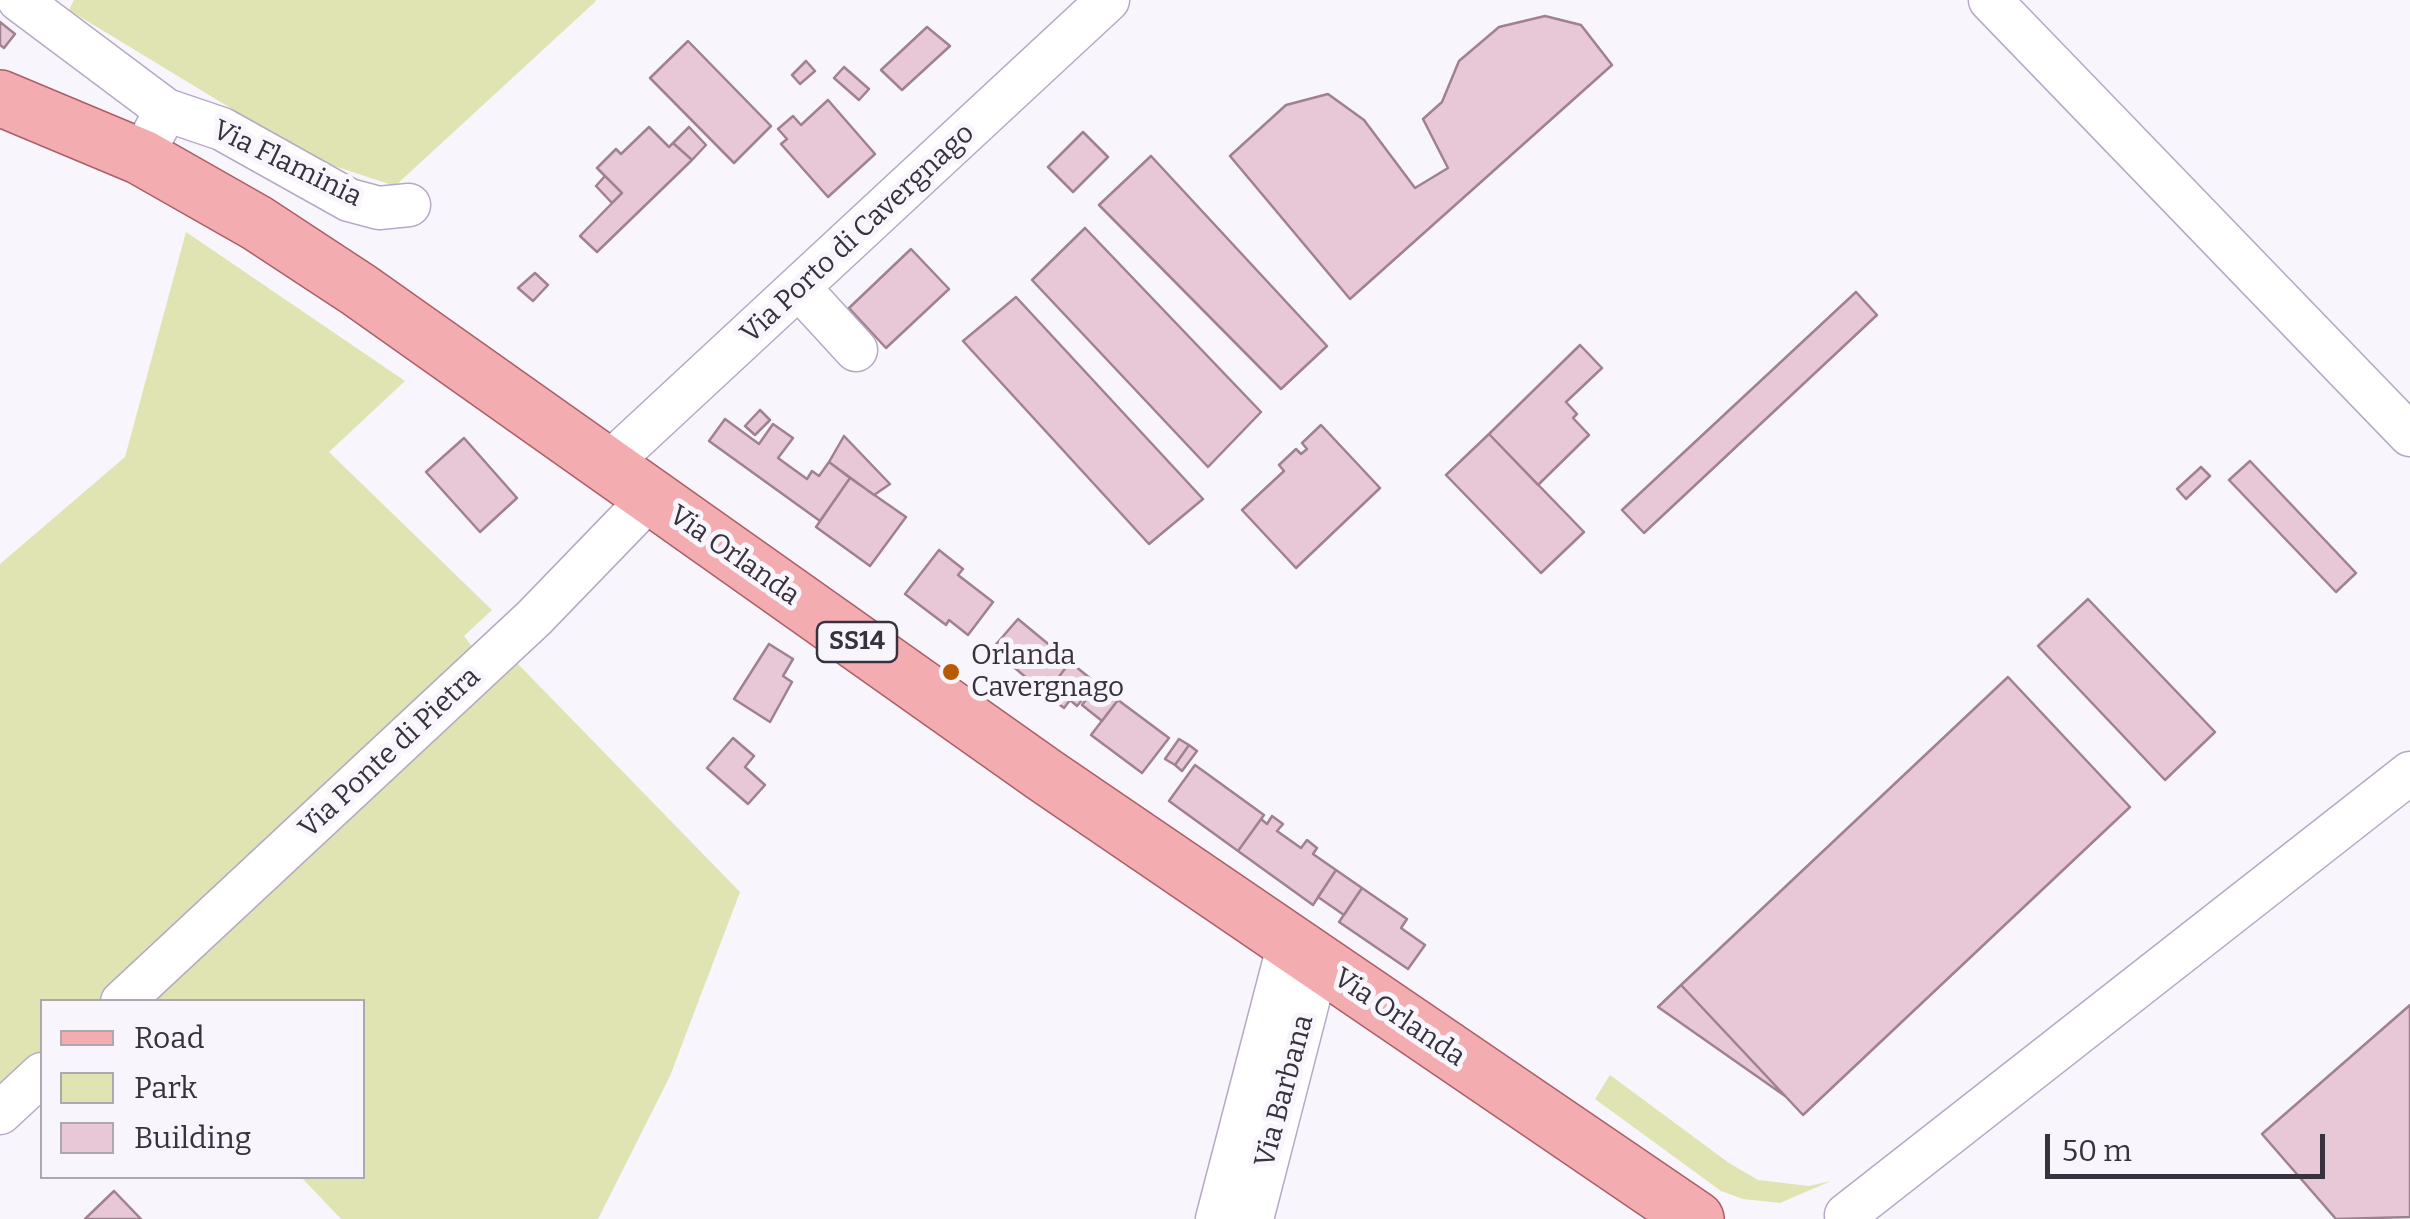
<!DOCTYPE html>
<style>
body{margin:0}
#map{position:relative;width:2410px;height:1219px;overflow:hidden;background:#f8f6fc;font-family:Bitter,serif}
canvas{display:block}
.legend{position:absolute;left:40px;top:999px;width:325px;height:180px;box-sizing:border-box;background:#f8f6fc;border:2px solid #aba8b0;margin:0;padding:12px 18px;list-style:none;font-size:30px;color:#37323e}
.legend li{display:flex;align-items:center;gap:20px;height:50px}
.legend b{width:50px;border:2px solid #aba8b0}
.scale{position:absolute;left:2045px;top:1134px;width:280px;height:45px;box-sizing:border-box;border:5px solid #37323e;border-top:0;padding-left:12px;font-size:30px;line-height:35px;white-space:nowrap;color:#37323e;-webkit-text-stroke:8px #f8f6fc;paint-order:stroke}
</style>
<div id="map">
<canvas width="2410" height="1219"></canvas>
<ul class="legend">
<li><b style="height:12px;background:#f3adb1"></b>Road</li>
<li><b style="height:28px;background:#e0e3b2"></b>Park</li>
<li><b style="height:28px;background:#e8c8d7"></b>Building</li>
</ul>
<div class="scale">50 m</div>
</div>
<script>
const g = document.querySelector('canvas').getContext('2d');
g.lineJoin = 'round';
function fill(path, color) {
  g.fillStyle = color;
  g.fill(path, 'evenodd');
}
function toPath(rows) {
  const path = new Path2D();
  for (const r of rows) {
    path.moveTo(r[0], r[1]);
    for (let i = 2; i < r.length; i += 2) path.lineTo(r[i], r[i + 1]);
  }
  return path;
}
function trace(path, color, width, dash) {
  g.strokeStyle = color;
  g.lineWidth = width;
  g.lineCap = dash ? 'butt' : 'round';
  g.setLineDash(dash || []);
  g.stroke(path);
}
function drawText(font, color, halo, rows, align = 'center') {
  g.font = font + ' Bitter,serif';
  g.lineWidth = 10;
  g.setLineDash([]);
  g.textBaseline = 'middle';
  g.strokeStyle = halo;
  g.fillStyle = color;
  for (const [text, x, y, turn = 0] of rows) {
    g.save();
    g.translate(x, y);
    g.rotate((+turn || 0) * Math.PI / 180);
    g.textAlign = isNaN(turn) ? turn : align;
    if (halo) g.strokeText(text, 0, 0);
    g.fillText(text, 0, 0);
    g.restore();
  }
}
fill(toPath([
 [74,0,595,0,596,1,395,186,316,160,69,10],
 [186,232,405,381,329,452,492,610,464,636,476,652,336,786,98,1001,42,1002,42,1052,0,1090,0,564,125,457],
 [517,663,740,892,670,1076,598,1219,341,1219,301,1177,362,1176,362,1002,152,1002],
 [1610,1075,1729,1163,1758,1180,1809,1186,1831,1181,1780,1203,1743,1199,1721,1191,1595,1099]
]), '#e0e3b2');
const building = toPath([
 [1545,16,1581,25,1612,65,1350,299,1230,156,1286,105,1328,94,1364,120,1415,188,1448,168,1423,119,1442,102,1459,61,1499,27,1545,16],
 [0,22,15,34,4,48,0,45,0,22],
 [927,27,950,46,902,90,881,70,927,27],
 [688,41,771,126,734,163,650,78,688,41],
 [806,61,815,71,800,84,792,75,806,61],
 [844,67,869,89,859,100,834,78,844,67],
 [828,100,875,154,828,197,781,144,787,139,778,129,793,116,801,125,828,100],
 [649,127,669,147,673,143,692,160,597,252,580,236,622,193,597,168,616,149,621,154,649,127],
 [689,127,706,145,692,160,673,143,689,127],
 [1083,132,1108,157,1073,192,1048,167,1083,132],
 [1151,156,1327,346,1281,389,1099,205,1151,156],
 [605,176,622,193,612,203,596,186,605,176],
 [1085,228,1261,412,1208,467,1032,280,1085,228],
 [911,249,949,289,886,348,849,308,911,249],
 [535,273,548,285,533,301,518,288,535,273],
 [1856,292,1877,315,1644,533,1622,510,1856,292],
 [1016,297,1203,499,1149,544,963,341,1016,297],
 [1580,345,1602,368,1566,402,1577,414,1573,418,1589,435,1538,485,1489,434,1580,345],
 [760,410,770,420,755,435,745,426,760,410],
 [725,419,759,444,773,424,793,438,778,458,807,479,812,471,819,476,829,462,850,478,820,521,709,441,725,419],
 [1321,425,1380,488,1296,568,1242,510,1284,471,1279,465,1296,449,1301,454,1307,449,1302,443,1321,425],
 [1489,434,1584,532,1541,573,1446,475,1489,434],
 [844,436,890,484,874,495,829,462,844,436],
 [464,438,517,498,480,532,426,472,464,438],
 [2250,461,2356,573,2336,592,2229,480,2250,461],
 [2201,467,2210,476,2186,499,2177,489,2201,467],
 [850,478,906,517,870,566,816,527,850,478],
 [939,550,963,569,958,575,993,602,968,635,949,620,946,625,905,594,939,550],
 [2088,599,2215,732,2165,780,2038,646,2088,599],
 [1018,619,1070,662,1046,694,992,649,1018,619],
 [769,644,793,659,783,676,792,682,770,722,734,699,769,644],
 [1070,662,1096,683,1077,706,1070,700,1064,708,1046,694,1070,662],
 [2008,677,2130,807,1803,1115,1681,985,2008,677],
 [1098,684,1118,700,1102,721,1082,705,1098,684],
 [1118,700,1169,738,1142,773,1091,735,1118,700],
 [733,738,754,756,745,767,765,785,748,804,707,768,733,738],
 [1179,739,1189,745,1175,765,1165,759,1179,739],
 [1189,745,1197,751,1182,771,1175,765,1189,745],
 [1195,765,1264,815,1238,851,1169,801,1195,765],
 [1272,816,1283,824,1277,831,1301,848,1307,840,1317,848,1313,854,1336,870,1313,905,1238,851,1261,819,1267,824,1272,816],
 [1336,870,1362,888,1344,915,1318,897,1336,870],
 [1362,888,1407,919,1401,928,1425,945,1408,969,1339,922,1362,888],
 [1681,985,1785,1096,1658,1007,1681,985],
 [2410,1005,2410,1217,2336,1219,2262,1134,2410,1005],
 [114,1191,141,1219,85,1219,114,1191]
]);
fill(building, '#e8c8d7');
trace(building, '#a08190', 2.5);
const minor = toPath([
 [19,0,166,110,154,133],
 [1990,0,2410,435],
 [166,110,222,129,349,200,379,208,409,205],
 [800,289,856,350],
 [606,466,1108,0],
 [122,1002,534,618,651,497],
 [0,1113,42,1074],
 [1846,1215,2410,773],
 [1217,1219,1289,943],
 [1252,1219,1318,963]
]);
const major = toPath([
 [0,98,141,157,257,223,359,290,1046,776,1696,1219]
]);
trace(minor, '#b6a9c5', 45);
trace(major, '#ac5e67', 58);
trace(minor, '#fff', 42);
trace(major, '#f3adb1', 55);
for (const [x, y, r, color] of [
 [951,672,10,"#b75b03"]
]) {
  const dot = new Path2D();
  dot.arc(x, y, r, 0, 2 * Math.PI);
  g.fillStyle = color;
  g.fill(dot);
  trace(dot, '#f8f6fc', 4);
}
for (const [x, y, w] of [
 [857,642,80]
]) {
  const box = new Path2D();
  box.roundRect(x - w / 2, y - 20, w, 40, 8);
  g.fillStyle = '#f8f6fc';
  g.fill(box);
  trace(box, '#37323e', 2.5);
}
drawText('bold 25px', '#37323e', null, [
 ["SS14",857,642]
]);
drawText('28px', '#37323e', '#f8f6fc', [
 ["Via Flaminia",287,164,26],
 ["Via Porto di Cavergnago",858,234,-43],
 ["Via Orlanda",734,556,35],
 ["Via Ponte di Pietra",390,753,-43],
 ["Via Orlanda",1399,1018,34],
 ["Via Barbana",1285,1091,-75]
]);
drawText('28px', '#37323e', '#f8f6fc', [
 ["Orlanda",971,656],
 ["Cavergnago",971,688]
], 'left');
</script>
